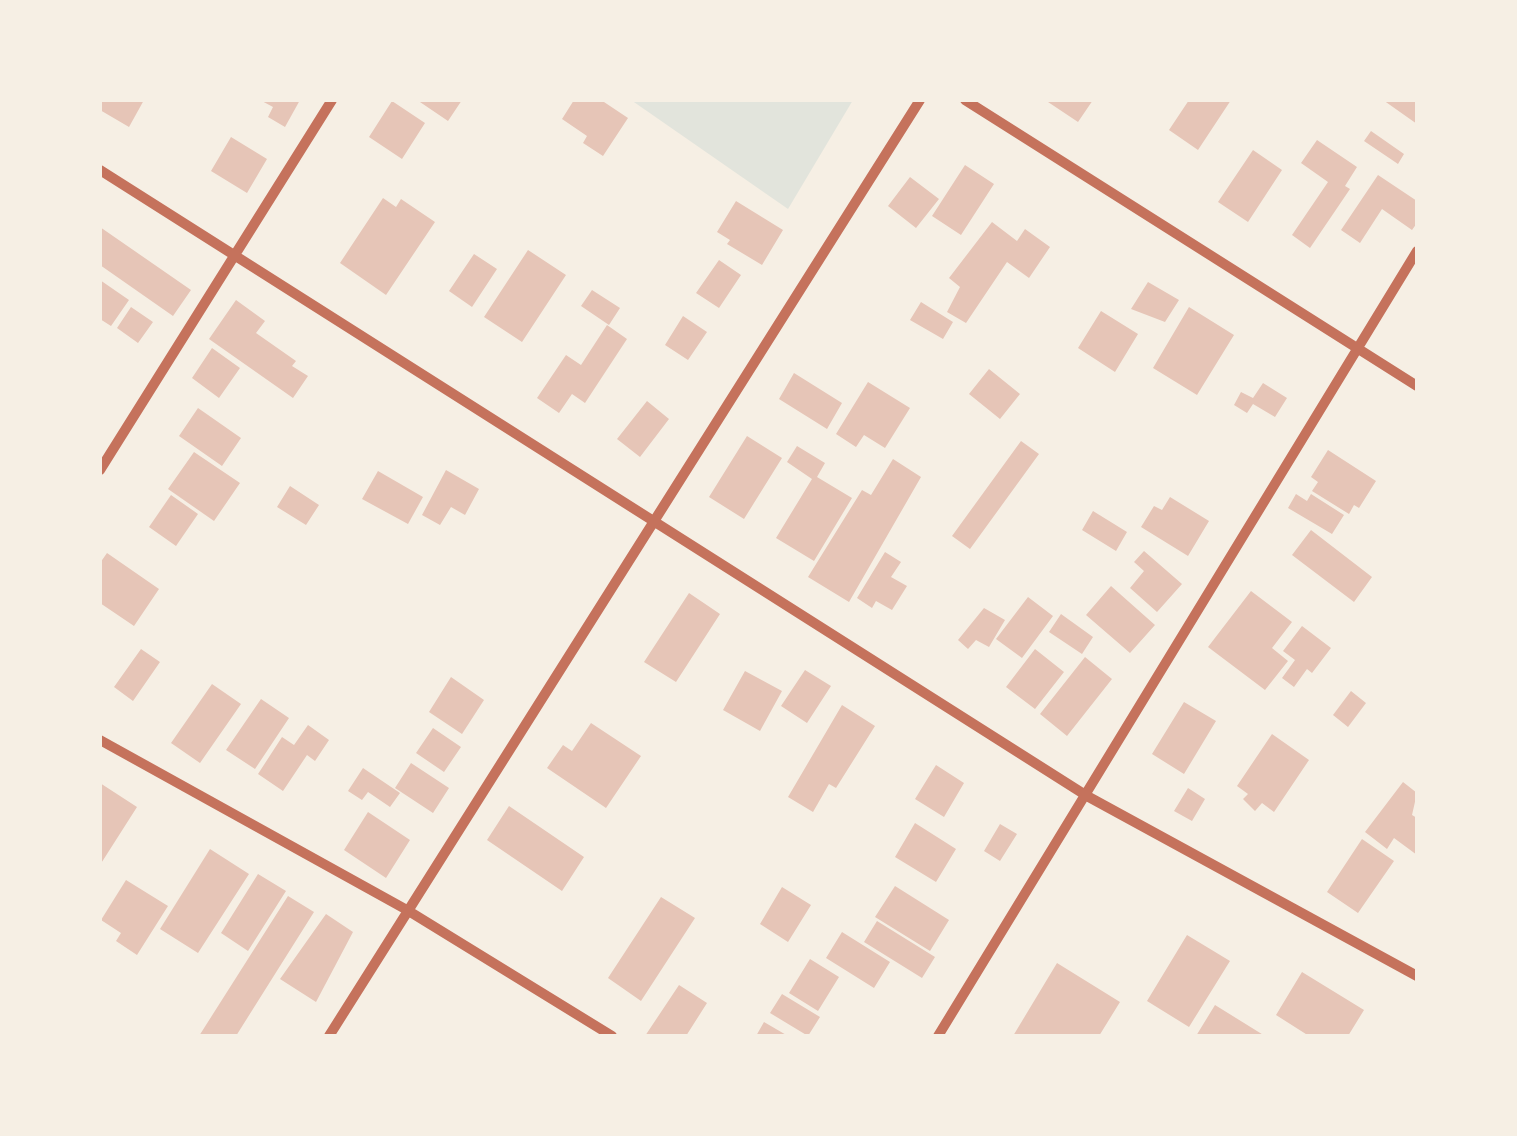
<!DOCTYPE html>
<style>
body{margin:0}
#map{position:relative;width:1517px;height:1136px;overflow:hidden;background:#f6efe4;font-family:"PT Sans",sans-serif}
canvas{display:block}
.frame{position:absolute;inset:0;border:102px solid #f6efe4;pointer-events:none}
</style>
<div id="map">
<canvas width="1517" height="1136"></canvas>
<div class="frame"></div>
</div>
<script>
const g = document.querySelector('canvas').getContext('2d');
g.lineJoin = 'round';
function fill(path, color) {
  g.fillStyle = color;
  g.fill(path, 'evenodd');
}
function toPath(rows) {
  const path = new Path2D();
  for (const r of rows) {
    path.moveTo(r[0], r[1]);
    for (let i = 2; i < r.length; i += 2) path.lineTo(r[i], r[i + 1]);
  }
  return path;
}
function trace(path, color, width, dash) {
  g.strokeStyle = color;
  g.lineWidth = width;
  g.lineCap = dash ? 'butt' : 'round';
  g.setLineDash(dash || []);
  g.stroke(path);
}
fill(toPath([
 [631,100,853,100,788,209]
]), '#e2e4dc');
fill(toPath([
 [100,100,144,100,129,127,100,110],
 [260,100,300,100,285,127,268,117,273,107],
 [417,100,462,100,448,121],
 [574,100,601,100,628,118,603,156,583,143,587,136,562,119],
 [1045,100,1093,100,1078,122],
 [1189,100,1231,100,1198,150,1169,130],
 [1383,100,1417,100,1417,124],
 [392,101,425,123,402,159,369,137],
 [1371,131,1404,154,1398,164,1364,141],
 [231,137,267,159,247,193,211,171],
 [1317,140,1357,167,1345,186,1350,189,1310,248,1292,235,1328,182,1301,163],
 [1253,150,1282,170,1248,222,1218,202],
 [965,165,994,184,961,235,932,216],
 [1378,175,1417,201,1417,223,1412,230,1382,209,1360,243,1341,230],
 [910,177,939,199,916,228,888,206],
 [383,198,396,207,401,199,435,222,386,295,340,263],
 [736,201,783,230,762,265,727,244,730,240,717,232],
 [992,222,1017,241,1025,229,1050,247,1029,278,1007,262,966,323,947,312,960,287,949,278],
 [100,227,191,290,173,316,100,265],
 [528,250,566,275,522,342,484,317],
 [474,254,497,269,472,307,449,291],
 [719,260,741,275,719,308,696,293],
 [100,280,129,300,111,326,100,319],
 [1148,282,1179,300,1165,322,1131,309],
 [592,290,620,308,609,325,581,306],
 [236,300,265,321,256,333,296,361,292,366,308,376,293,398,209,339],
 [921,302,953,322,943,339,910,320],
 [131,307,153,322,138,343,117,328],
 [1189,307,1234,335,1197,395,1153,368],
 [1101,311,1138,334,1115,372,1078,348],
 [683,316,707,332,688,360,665,345],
 [607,325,627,339,585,403,572,394,559,413,537,398,566,355,581,365],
 [212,348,240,368,219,398,192,378],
 [989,369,1020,394,1000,419,969,394],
 [794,373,842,403,827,429,779,399],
 [868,382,910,408,885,448,864,435,856,447,836,434],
 [1263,383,1287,398,1275,417,1253,404,1247,413,1234,405,1241,392,1253,398],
 [647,401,669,419,640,457,617,439],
 [198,408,241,438,222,466,179,436],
 [747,436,782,458,744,519,709,497],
 [1021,441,1039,454,970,549,952,536],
 [797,446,825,463,817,477,852,498,814,561,776,538,812,479,787,462],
 [1328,450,1376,481,1359,508,1354,505,1349,514,1312,491,1318,482,1311,477],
 [194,452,240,483,214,521,168,489],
 [893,459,921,477,849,602,808,577,862,490,871,495],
 [446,470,479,489,465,515,451,507,440,525,422,515],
 [378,471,423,497,408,524,362,499],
 [290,486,319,505,306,525,277,507],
 [1296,494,1307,501,1311,494,1344,515,1332,534,1288,508],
 [171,495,198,514,176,546,149,527],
 [1170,497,1209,521,1188,556,1141,527,1154,506,1162,510],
 [1093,511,1127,532,1116,551,1082,530],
 [1311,530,1372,577,1354,602,1292,555],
 [1144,551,1182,584,1157,612,1130,588,1144,571,1134,562],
 [885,552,901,562,891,577,907,586,892,610,876,601,872,608,857,598],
 [107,553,159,589,134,626,100,603,100,563],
 [1111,586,1155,625,1130,653,1086,615],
 [1251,591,1292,622,1272,648,1288,661,1265,690,1208,647],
 [689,593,720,614,676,682,644,662],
 [1028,597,1053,616,1022,658,996,639],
 [984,608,1005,620,989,647,976,640,968,649,958,640],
 [1061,614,1093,637,1082,654,1049,632],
 [1302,626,1331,648,1312,673,1307,669,1294,687,1282,678,1295,660,1283,651],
 [141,649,160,662,133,701,114,687],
 [1035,649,1064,672,1035,709,1006,687],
 [1085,657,1112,679,1067,736,1040,714],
 [805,670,831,686,807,723,781,706],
 [745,671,782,691,760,731,723,710],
 [451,677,484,700,462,734,429,712],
 [212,684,241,704,200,763,171,743],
 [1351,691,1366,703,1348,727,1333,715],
 [261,699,289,718,255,769,226,750],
 [1184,702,1216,721,1184,774,1152,754],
 [842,705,875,726,836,788,829,784,813,812,788,797],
 [591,723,641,756,606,808,547,768,563,745,572,751],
 [308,725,329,740,315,761,307,755,283,791,258,774,282,737,294,745],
 [433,728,461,747,444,772,416,753],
 [1272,734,1309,760,1274,812,1262,803,1255,811,1243,799,1248,794,1237,786],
 [411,763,449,788,433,813,395,788],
 [936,765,964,783,944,817,915,799],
 [363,768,400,793,390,807,368,792,362,800,348,791],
 [1403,782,1417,793,1412,815,1417,818,1417,855,1394,838,1387,849,1365,832],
 [100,783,137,807,100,865],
 [1188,788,1205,799,1192,821,1174,811],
 [509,806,584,857,562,891,487,840],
 [368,812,410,840,386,878,344,850],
 [915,823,956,849,936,882,895,857],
 [1000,824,1017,834,1000,861,984,851],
 [1362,839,1394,861,1358,913,1327,892],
 [210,849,249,874,198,953,160,929],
 [258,874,286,891,248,951,221,933],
 [126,880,168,906,137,955,116,941,121,933,101,920],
 [895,886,949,920,930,951,875,917],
 [782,887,811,905,788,942,760,924],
 [288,896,314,912,236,1036,199,1036],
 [661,897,695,918,641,1001,608,978],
 [326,914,353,932,316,1002,280,979],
 [877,921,935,957,922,978,864,942],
 [842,932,890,962,874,988,826,958],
 [1187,935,1230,961,1189,1027,1147,1001],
 [810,959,839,977,818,1011,789,993],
 [1057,963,1120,1002,1099,1036,1013,1036],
 [1302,972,1364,1010,1348,1036,1309,1036,1276,1015],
 [679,985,707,1003,686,1036,645,1036],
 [782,994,820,1017,808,1036,770,1013],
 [1215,1005,1265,1036,1196,1036],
 [764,1022,788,1036,756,1036]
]), '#e6c5b7');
trace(toPath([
 [965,100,1417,386],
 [100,170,1087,796,1417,976],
 [100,470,332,100],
 [100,740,407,910,612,1036],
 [329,1036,920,100],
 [938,1036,1417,251]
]), '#c5725c', 10);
</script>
